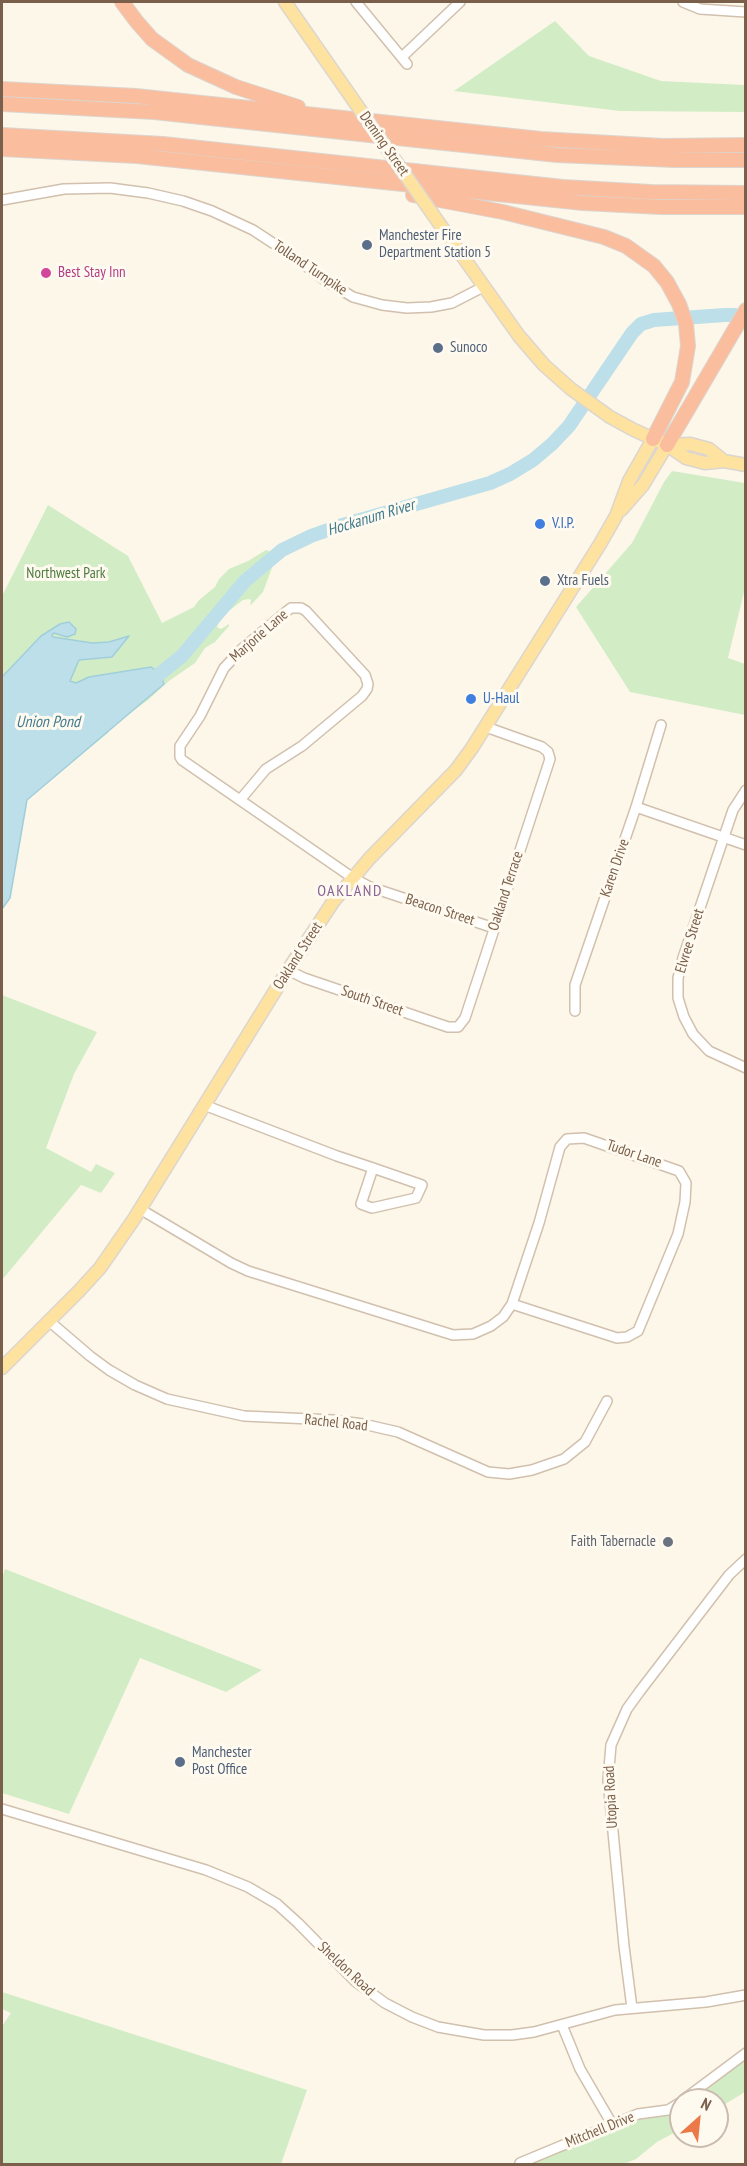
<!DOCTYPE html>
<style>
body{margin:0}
#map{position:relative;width:747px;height:2166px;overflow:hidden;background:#fdf7e9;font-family:"PT Sans Narrow",sans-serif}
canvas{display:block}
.frame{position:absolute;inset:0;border:3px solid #7a5f4a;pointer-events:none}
.north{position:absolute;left:669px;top:2088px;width:60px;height:60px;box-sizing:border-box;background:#fffaf0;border:2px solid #cabcae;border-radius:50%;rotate:27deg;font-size:16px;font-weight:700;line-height:24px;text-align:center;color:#7a5f4a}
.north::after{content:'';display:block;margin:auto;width:21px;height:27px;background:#ec7a49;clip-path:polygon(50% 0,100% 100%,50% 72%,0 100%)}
</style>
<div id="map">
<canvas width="747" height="2166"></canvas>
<div class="frame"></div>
<div class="north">N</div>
</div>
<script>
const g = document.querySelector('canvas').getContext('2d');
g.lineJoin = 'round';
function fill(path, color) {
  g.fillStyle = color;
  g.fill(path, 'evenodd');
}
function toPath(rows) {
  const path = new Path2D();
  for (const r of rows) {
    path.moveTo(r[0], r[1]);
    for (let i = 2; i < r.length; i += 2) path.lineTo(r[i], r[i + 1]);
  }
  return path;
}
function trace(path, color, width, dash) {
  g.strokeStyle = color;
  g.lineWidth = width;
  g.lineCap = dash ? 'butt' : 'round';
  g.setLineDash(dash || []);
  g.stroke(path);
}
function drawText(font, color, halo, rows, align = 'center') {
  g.font = font + ' "PT Sans Narrow",sans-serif';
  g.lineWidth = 6;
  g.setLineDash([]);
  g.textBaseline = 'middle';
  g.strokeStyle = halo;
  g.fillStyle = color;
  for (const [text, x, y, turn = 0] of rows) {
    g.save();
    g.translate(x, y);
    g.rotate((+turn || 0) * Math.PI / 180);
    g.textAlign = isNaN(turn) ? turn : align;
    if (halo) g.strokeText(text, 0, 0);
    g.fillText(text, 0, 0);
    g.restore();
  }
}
fill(toPath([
 [555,21,589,56,661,81,745,85,745,112,620,111,454,91],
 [672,471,745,483,745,588,728,658,745,664,745,715,630,692,576,607,632,543,664,482],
 [48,505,128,556,162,623,194,607,199,600,215,587,219,579,229,569,248,561,266,550,272,552,275,560,263,592,252,604,250,605,251,600,249,599,243,600,221,617,217,627,221,629,229,624,229,626,215,642,205,648,195,663,169,681,148,700,126,716,108,731,109,732,27,800,10,898,2,909,2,596],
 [2,995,97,1032,74,1074,46,1148,91,1172,96,1164,115,1173,101,1193,81,1185,2,1280],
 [5,1569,262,1670,226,1692,140,1658,69,1814,2,1793,2,1578],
 [2,1992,307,2090,281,2164,2,2164,2,2026,11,2013,2,2009],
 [745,2060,745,2092,717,2109,717,2100,692,2100],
 [681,2108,681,2129,657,2142,636,2159,624,2164,532,2164,639,2118]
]), '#d2edc6');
const water = toPath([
 [69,622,76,629,75,634,67,637,54,633,52,635,53,637,92,643,109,642,129,636,112,657,79,660,70,681,76,683,89,677,151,667,160,673,164,684,27,800,10,898,2,909,2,677,41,636,60,624,69,622]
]);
fill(water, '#bcdfe9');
trace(water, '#a1cedb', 1.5);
trace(toPath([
 [146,685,182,656,245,581,282,550,311,536,339,526,490,483,510,474,533,460,552,444,569,426,632,333,641,324,654,320,725,315,735,315,746,319]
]), '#bcdfe9', 14);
const minor = toPath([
 [356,2,407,64],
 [683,2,700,9,746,12],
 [402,57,460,2],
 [2,200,64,189,110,188,148,193,183,201,212,211,253,230,291,255,326,281,353,297,382,305,407,308,431,307,452,303,483,287],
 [746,790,733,810,683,958,678,978,678,998,684,1017,693,1034,709,1051,746,1068],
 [240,800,266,769,302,746,362,696,367,689,368,684,365,675,306,611,301,608,291,608,287,611,243,648,224,668,200,716,180,746,180,757,182,760,353,878,370,887,494,928],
 [636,807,746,845],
 [288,970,304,978,448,1027,458,1027,465,1018,550,759,548,752,542,747,486,727],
 [575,1011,575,985,636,807,661,725],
 [204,1105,337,1156,373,1168,422,1185,416,1198,372,1208,361,1204,373,1168],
 [140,1209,231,1263,248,1271,453,1335,473,1334,491,1326,503,1317,512,1304,617,1338,627,1337,638,1331,678,1234,685,1202,686,1183,679,1171,584,1138,567,1139,560,1147,539,1223,512,1304],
 [49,1321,90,1356,109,1370,135,1385,167,1399,244,1416,333,1420,363,1424,398,1432,488,1472,509,1474,532,1470,564,1459,585,1442,607,1401],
 [2,1809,206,1870,248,1887,277,1904,298,1923,356,1982,385,2003,412,2017,438,2027,484,2035,512,2035,534,2032,615,2010,706,2002,746,1995],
 [632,2008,624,1946,608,1780,611,1745,627,1709,640,1691,729,1575,746,1559],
 [562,2025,580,2069,612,2124],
 [683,2100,746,2053],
 [520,2163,638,2114,668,2110,681,2102]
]);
const major = toPath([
 [285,2,347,91],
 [434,216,519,336,544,365,571,389,610,417,634,430,667,445,686,458,705,463,724,461,746,465],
 [667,445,690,444,709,449,724,461],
 [621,510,643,485,667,445],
 [2,1368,79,1291,100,1268,134,1219,288,970,333,902,369,859,456,770,472,748,600,544,616,516,629,481,653,439]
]);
const highway = toPath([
 [122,2,137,22,152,39,188,65,236,87,298,107],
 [2,89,136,96,541,139,663,146,746,145],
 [2,104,154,112,557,155,674,160,746,160],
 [2,135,163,144,563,187,651,192,746,193],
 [2,149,137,156,583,203,661,207,746,207],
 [413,195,503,212,604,237,626,246,654,266,667,282,679,304,686,324,688,346,682,382,653,439],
 [667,445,746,310]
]);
trace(minor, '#d1c0ad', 12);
trace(major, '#dcd5d0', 15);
trace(highway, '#dcd5d0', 16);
trace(minor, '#fff', 9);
trace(major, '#fee29f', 12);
trace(highway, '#fabd9d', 14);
const majorBridge = toPath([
 [347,91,434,216]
]);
trace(majorBridge, '#dcd5d0', 15, []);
trace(majorBridge, '#fee29f', 12);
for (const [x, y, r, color] of [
 [367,245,6,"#5c6f8a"],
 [46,273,6,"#d1479c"],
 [438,348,6,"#5c6f8a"],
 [540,524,6,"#3f7fe0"],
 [545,581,6,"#5c6f8a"],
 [471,699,6,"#3f7fe0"],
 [668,1542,6,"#6b7280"],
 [180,1762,6,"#5c6f8a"]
]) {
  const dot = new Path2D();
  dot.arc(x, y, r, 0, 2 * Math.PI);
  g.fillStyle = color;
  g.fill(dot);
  trace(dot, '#fffaf0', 2);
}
drawText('15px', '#7a5f4a', '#fffaf0', [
 ["Deming Street",384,144,55],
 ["Tolland Turnpike",310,268,34],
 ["Marjorie Lane",259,636,-41],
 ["Karen Drive",615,868,-71],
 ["Oakland Terrace",506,891,-72],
 ["Beacon Street",440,910,18],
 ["Elvree Street",690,941,-73],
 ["Oakland Street",298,956,-57],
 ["South Street",372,1001,19],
 ["Tudor Lane",634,1154,19],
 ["Rachel Road",336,1423,6],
 ["Utopia Road",611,1797,-93],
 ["Sheldon Road",346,1969,43],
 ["Mitchell Drive",600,2130,-22]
]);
drawText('15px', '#4e5e75', '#fffaf0', [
 ["Manchester Fire",379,236],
 ["Department Station 5",379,253],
 ["Sunoco",450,348],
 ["Xtra Fuels",557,581],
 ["Manchester",192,1753],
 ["Post Office",192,1770]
], 'left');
drawText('15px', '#b23c85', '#fffaf0', [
 ["Best Stay Inn",58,273]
], 'left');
drawText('15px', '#366cbe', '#fffaf0', [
 ["V.I.P.",552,524],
 ["U-Haul",483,699]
], 'left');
drawText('15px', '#4c7a3f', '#fffaf0', [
 ["Northwest Park",66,574]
]);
drawText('15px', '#5b616d', '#fffaf0', [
 ["Faith Tabernacle",656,1542]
], 'right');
drawText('italic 16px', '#427b8e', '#fffaf0', [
 ["Hockanum River",371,518,-17],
 ["Union Pond",48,722]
]);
g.letterSpacing = '1.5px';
drawText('16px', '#896396', '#fffaf0', [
 ["OAKLAND",350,891]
]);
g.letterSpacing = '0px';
</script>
